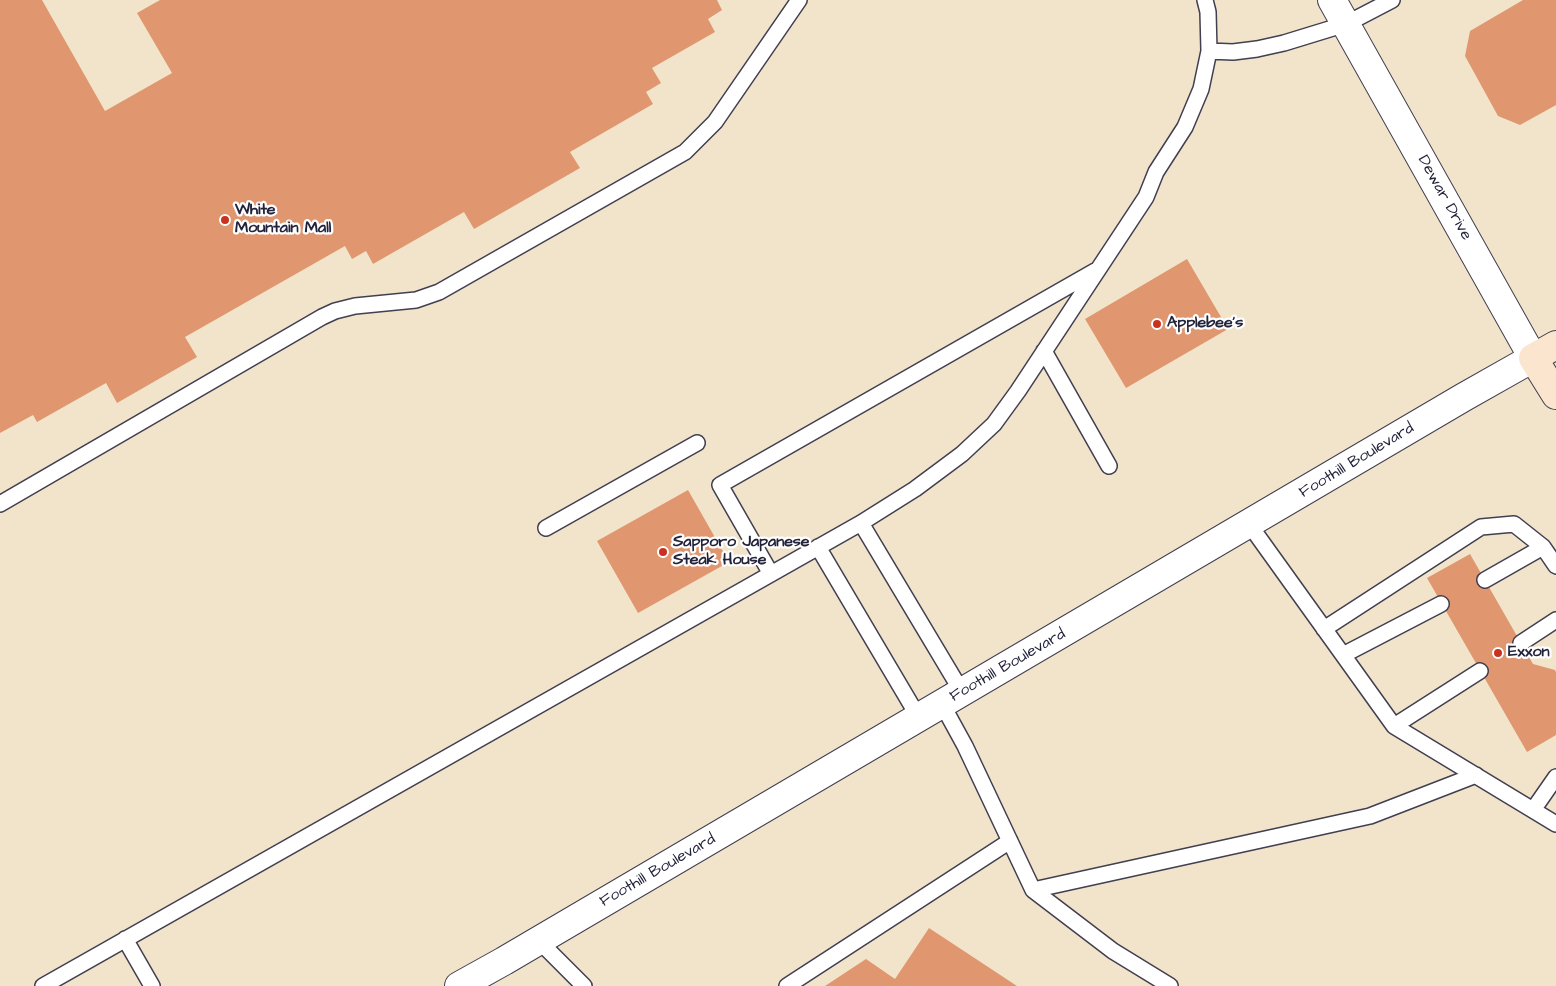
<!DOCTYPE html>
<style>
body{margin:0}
canvas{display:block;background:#f1e4ca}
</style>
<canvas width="1556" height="986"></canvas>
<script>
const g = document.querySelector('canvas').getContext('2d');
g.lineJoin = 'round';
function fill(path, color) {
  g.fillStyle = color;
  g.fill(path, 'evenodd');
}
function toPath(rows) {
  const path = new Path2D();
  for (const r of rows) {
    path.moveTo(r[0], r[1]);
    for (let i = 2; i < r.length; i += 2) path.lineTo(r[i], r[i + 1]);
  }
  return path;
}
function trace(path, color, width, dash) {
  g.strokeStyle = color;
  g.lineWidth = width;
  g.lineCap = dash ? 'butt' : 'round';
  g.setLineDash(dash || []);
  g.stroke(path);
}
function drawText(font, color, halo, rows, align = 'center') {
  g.font = font + ' "Architects Daughter",sans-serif';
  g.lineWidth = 4.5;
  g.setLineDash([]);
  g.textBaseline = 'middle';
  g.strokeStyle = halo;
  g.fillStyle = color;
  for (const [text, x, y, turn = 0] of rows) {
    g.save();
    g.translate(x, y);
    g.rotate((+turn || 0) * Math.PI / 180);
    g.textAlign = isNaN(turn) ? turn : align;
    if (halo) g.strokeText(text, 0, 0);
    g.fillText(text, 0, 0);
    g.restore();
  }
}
fill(toPath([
 [0,0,42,0,105,111,172,73,137,13,160,0,717,0,722,10,708,19,715,32,652,68,661,83,646,92,653,104,570,152,580,168,474,229,464,212,373,264,366,251,352,259,345,246,185,337,197,357,117,403,106,383,37,422,33,415,0,433],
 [1523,0,1556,0,1556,105,1520,125,1498,116,1465,56,1470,31],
 [1187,259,1228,329,1126,388,1085,319],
 [688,490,729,562,638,613,597,541],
 [1470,554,1533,664,1555,670,1556,672,1556,735,1527,752,1427,578],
 [929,928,1017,986,825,986,866,959,895,979]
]), '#e0976f');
const service = toPath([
 [1209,51,1233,52,1257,49,1284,43,1346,24,1392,0],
 [1044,351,1109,466],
 [0,504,322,317,335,311,355,306,416,300,439,292,685,152,715,122,799,0],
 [861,523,962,692],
 [1249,524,1394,726,1556,824],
 [546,528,697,443],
 [818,547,919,718],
 [771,574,720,485,1095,271],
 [1485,580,1543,547],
 [1324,629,1481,527,1514,524,1543,547,1556,566],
 [1521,643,1556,620],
 [1343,655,1441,604],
 [942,704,965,746,1033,890,1113,951,1170,986],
 [1394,726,1480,671],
 [1533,810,1556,777],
 [1033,890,1370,816,1476,775],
 [125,939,152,986],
 [539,941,584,986],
 [43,986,861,523,915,489,962,454,994,424,1018,391,1146,197,1156,172,1185,127,1201,89,1209,51,1208,12,1205,0],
 [787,986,1010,841]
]);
const tertiary = toPath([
 [459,986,504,961,1464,397,1533,358,1332,0]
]);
const secondary = toPath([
 [1556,345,1533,358,1556,395]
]);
trace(service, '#413f50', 18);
trace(tertiary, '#413f50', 30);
trace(secondary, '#413f50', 30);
trace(service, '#fff', 15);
trace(tertiary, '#fff', 28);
trace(secondary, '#fce5cf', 28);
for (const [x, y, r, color] of [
 [225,220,5,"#c8321e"],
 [1157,324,5,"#c8321e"],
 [663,552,5,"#c8321e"],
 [1498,653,5,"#c8321e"]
]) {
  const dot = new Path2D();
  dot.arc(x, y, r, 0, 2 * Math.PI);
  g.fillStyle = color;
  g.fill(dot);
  trace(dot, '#fff', 2);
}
drawText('16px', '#22223b', '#fff', [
 ["Dewar Drive",1444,198,61],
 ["Foothill Boulevard",1357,461,-31],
 ["Foothill Boulevard",1008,666,-30],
 ["Foothill Boulevard",658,871,-30]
]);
drawText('bold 16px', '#22223b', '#fff', [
 ["White",235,211],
 ["Mountain Mall",235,229],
 ["Applebee's",1167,324],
 ["Sapporo Japanese",673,543],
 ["Steak House",673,561],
 ["Exxon",1508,653]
], 'left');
</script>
